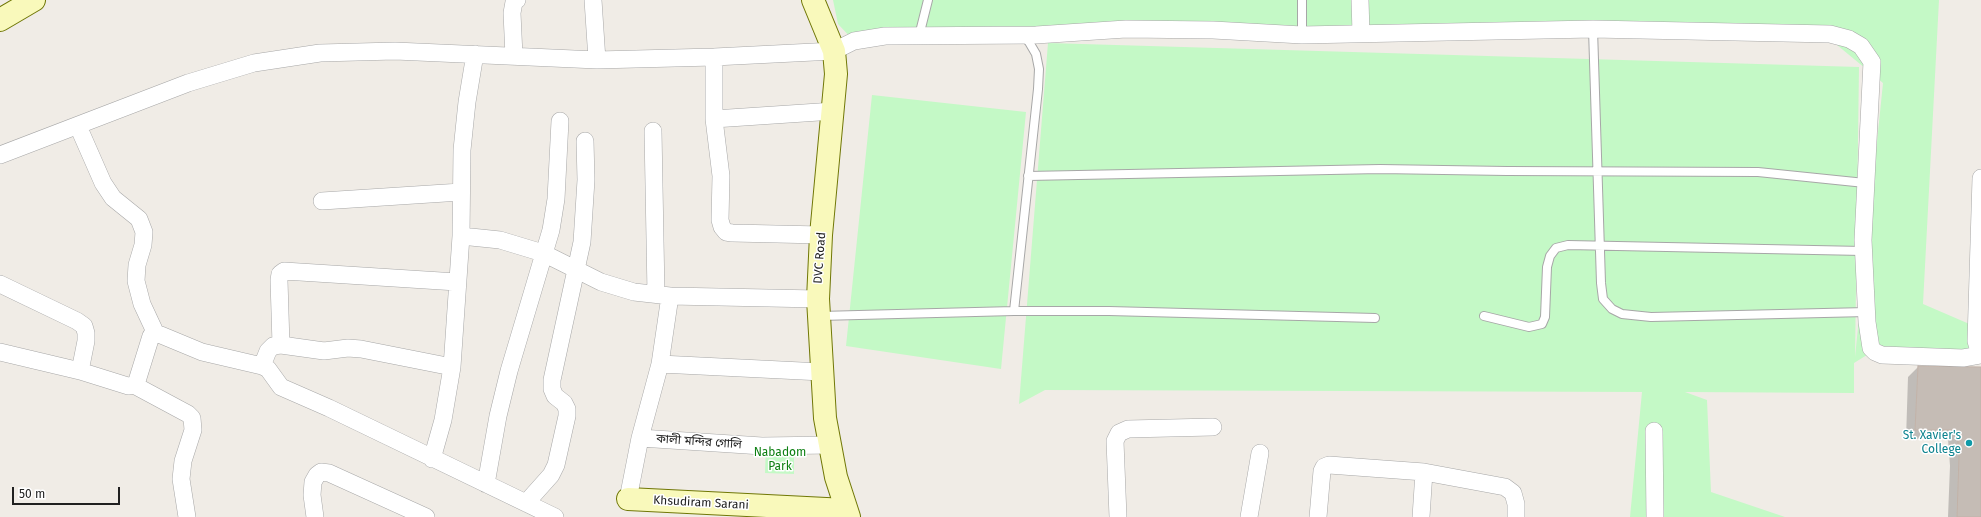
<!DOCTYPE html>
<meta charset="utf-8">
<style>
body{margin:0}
#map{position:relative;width:1981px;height:517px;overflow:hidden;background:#f0ece6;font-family:"Fira Sans",sans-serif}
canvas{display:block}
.scale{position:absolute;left:12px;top:487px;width:108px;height:18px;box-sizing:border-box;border:2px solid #202020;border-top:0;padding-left:5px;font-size:12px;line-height:14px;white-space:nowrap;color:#202020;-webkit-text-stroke:3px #fff;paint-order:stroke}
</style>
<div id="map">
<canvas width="1981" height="517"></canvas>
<div class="scale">50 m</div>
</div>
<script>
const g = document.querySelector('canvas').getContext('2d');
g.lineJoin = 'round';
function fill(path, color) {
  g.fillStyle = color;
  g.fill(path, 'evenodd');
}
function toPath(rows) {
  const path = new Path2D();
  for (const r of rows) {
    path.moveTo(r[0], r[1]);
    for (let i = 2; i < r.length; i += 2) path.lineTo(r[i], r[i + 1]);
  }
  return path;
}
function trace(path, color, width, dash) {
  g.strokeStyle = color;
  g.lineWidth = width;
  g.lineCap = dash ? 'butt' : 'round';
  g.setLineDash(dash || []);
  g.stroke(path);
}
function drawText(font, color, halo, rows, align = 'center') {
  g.font = font + ' "Fira Sans","Noto Sans Bengali",sans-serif';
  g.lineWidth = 3;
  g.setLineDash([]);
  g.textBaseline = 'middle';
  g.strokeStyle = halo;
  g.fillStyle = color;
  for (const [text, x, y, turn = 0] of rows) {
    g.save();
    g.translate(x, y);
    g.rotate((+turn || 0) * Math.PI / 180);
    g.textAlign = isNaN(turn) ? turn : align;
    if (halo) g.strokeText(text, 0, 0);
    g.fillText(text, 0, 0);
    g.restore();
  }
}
fill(toPath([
 [833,0,1939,0,1923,304,1981,329,1981,360,1875,350,1854,363,1854,393,1685,392,1707,400,1711,492,1785,517,1630,517,1642,392,1045,390,1019,404,1048,43,1859,67,1855,357,1883,83,1831,40,1126,25,854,41,838,24],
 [872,95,1026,112,1001,369,846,346],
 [766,446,794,446,794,474,765,473]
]), '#c4f9c6');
fill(toPath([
 [1918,367,1981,368,1981,517,1948,517,1950,466,1948,439,1906,439,1908,377]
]), '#0003');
const building = toPath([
 [1918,366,1981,367,1981,517,1957,517,1959,456,1957,430,1915,430,1918,366]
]);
fill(building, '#c5bcb5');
trace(building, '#c2b2a8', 1);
const lane = toPath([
 [1302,0,1302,35],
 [1593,29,1601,283,1603,299,1612,309,1622,314,1651,317,1867,312],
 [919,36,928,0],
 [1028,176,1380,169,1507,171,1758,172,1865,183],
 [1014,311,1038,89,1039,69,1036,54,1029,42,1024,37],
 [820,316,1014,311,1109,311,1375,318],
 [1484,316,1529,327,1542,324,1545,317,1547,267,1550,256,1556,248,1568,245,1863,251]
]);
const street = toPath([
 [593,0,597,60],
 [1360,0,1361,33],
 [514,56,512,13,514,2,517,0],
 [714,57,714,119,721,176,720,220,722,227,726,232,732,233,821,235],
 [714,119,834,111],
 [78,126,103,183,113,198,139,219,144,232,143,245,137,265,136,281,142,304,156,334],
 [653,131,656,294],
 [0,155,188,83,254,63,320,53,395,51,597,60,714,57,834,51,854,41,885,36,1036,35,1126,29,1213,30,1302,35,1593,29,1830,34,1849,39,1861,46,1872,62,1863,240,1867,322,1871,348,1875,352,1882,355,1963,358,1981,355],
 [1981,178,1976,341,1979,351,1981,352],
 [322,201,461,192],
 [461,236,500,240,543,253,601,282,634,292,670,296,818,299],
 [0,284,77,321,84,326,86,333,86,341,80,371],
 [281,345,279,280,280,274,284,271,457,282],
 [0,352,80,371,128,386,134,385,137,381,151,336,156,334,161,335,202,352,262,366,268,369,281,387,329,408,555,517],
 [660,364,822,372],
 [262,366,268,351,273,346,281,345,324,351,348,348,361,349,452,367],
 [134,385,188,414,192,418,193,430,183,461,181,479,187,517],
 [1654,431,1655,517],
 [640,438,762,446,830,445],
 [432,459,443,420,452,367,461,236,462,150,467,102,475,54],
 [486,484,498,416,509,371,551,230,556,199,560,121],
 [628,499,640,438,660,364,670,296],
 [526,503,551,475,556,465,567,416,567,409,564,403,555,396,552,389,552,380,582,242,586,180,585,141],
 [315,517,312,495,313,482,317,475,321,472,329,473,426,517],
 [1118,517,1115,441,1119,433,1128,429,1213,427],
 [1249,517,1260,453],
 [1318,517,1322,471,1324,467,1329,465,1424,472,1505,487,1513,493,1516,504,1516,517],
 [1421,517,1424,472]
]);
const secondary = toPath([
 [813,0,834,51,836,74,821,235,818,299,825,418,836,477,849,517],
 [0,20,34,0],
 [628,499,846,510]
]);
trace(lane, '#a7a7a7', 10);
trace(street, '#a7a7a7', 18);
trace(secondary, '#707706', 24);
trace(lane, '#fff', 8);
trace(street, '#fff', 17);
trace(secondary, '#f9f9bb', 22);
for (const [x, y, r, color] of [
 [1969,443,4,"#0f9aa8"]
]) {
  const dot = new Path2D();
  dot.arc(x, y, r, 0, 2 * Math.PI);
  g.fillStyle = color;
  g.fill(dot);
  trace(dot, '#fff', 1.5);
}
drawText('12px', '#202020', '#fff', [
 ["DVC Road",820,258,-86],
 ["কালী মন্দির গোলি",699,442,4],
 ["Khsudiram Sarani",701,503,3]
]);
drawText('12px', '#0d838f', '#fff', [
 ["St. Xavier's",1961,436],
 ["College",1961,450]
], 'right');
drawText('12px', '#0c7f11', '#fff', [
 ["Nabadom",780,453],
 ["Park",780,467]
]);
</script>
